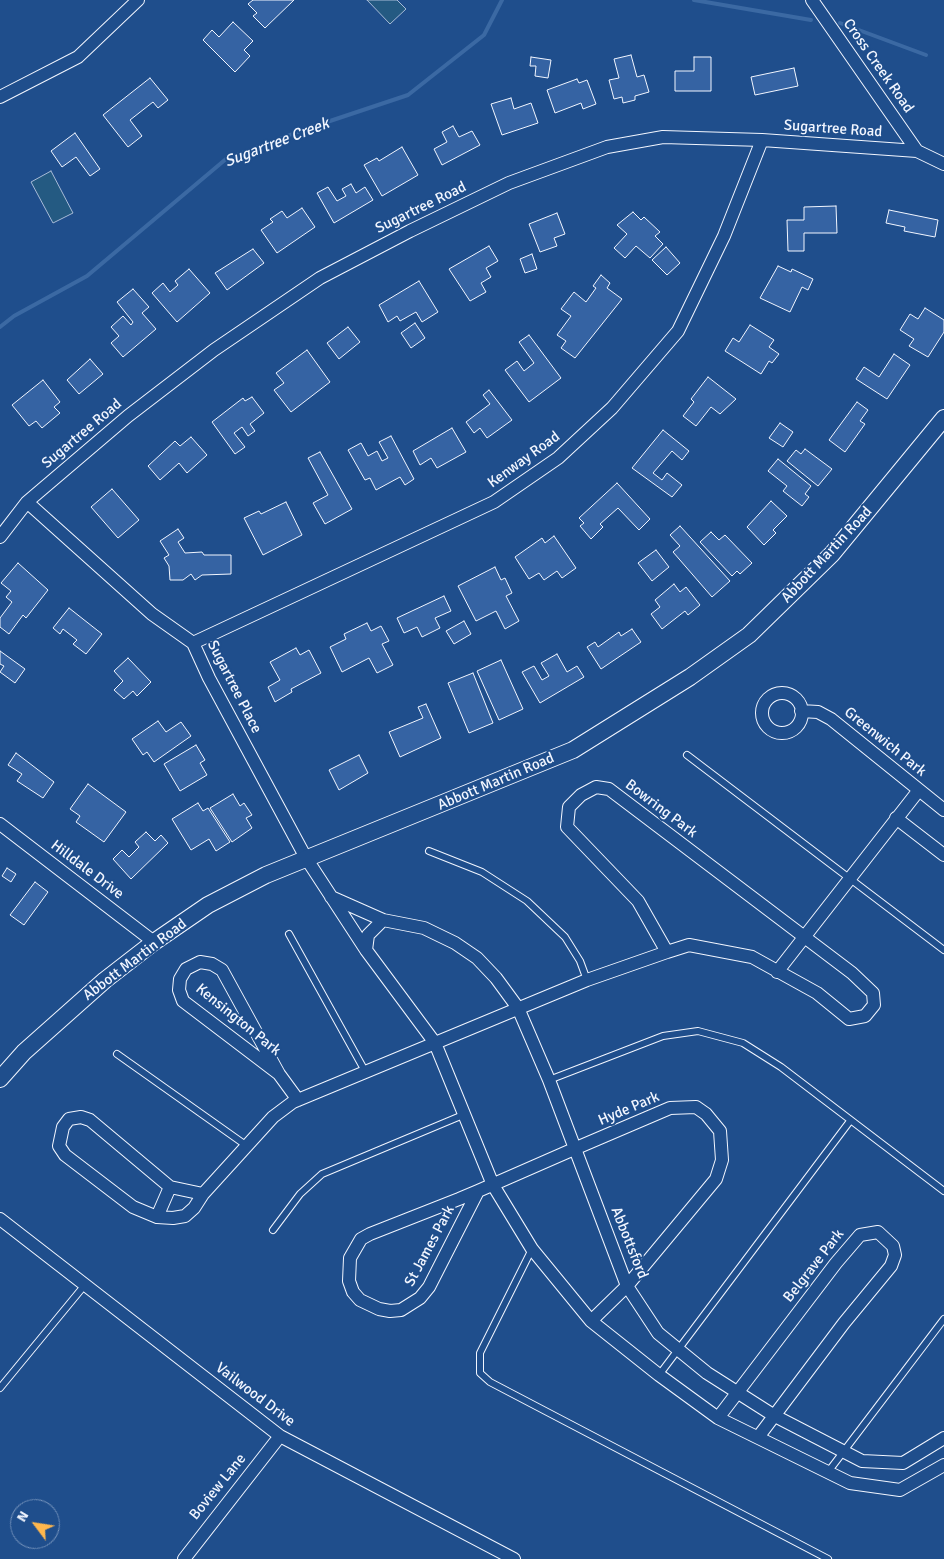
<!DOCTYPE html>
<style>
body{margin:0}
#map{position:relative;width:944px;height:1559px;overflow:hidden;background:#1f4e8c;font-family:Signika,sans-serif}
canvas{display:block}
.north{position:absolute;left:10px;top:1499px;width:50px;height:50px;box-sizing:border-box;background:#1f4e8c;border:1px solid #7391ba;border-radius:50%;rotate:301deg;font-size:14px;font-weight:700;line-height:20px;text-align:center;color:#f2f6ff}
.north::after{content:'';display:block;margin:auto;width:18px;height:22px;background:#ffb74d;clip-path:polygon(50% 0,100% 100%,50% 72%,0 100%)}
</style>
<div id="map">
<canvas width="944" height="1559"></canvas>
<div class="north">N</div>
</div>
<script>
const g = document.querySelector('canvas').getContext('2d');
g.lineJoin = 'round';
function fill(path, color) {
  g.fillStyle = color;
  g.fill(path, 'evenodd');
}
function toPath(rows) {
  const path = new Path2D();
  for (const r of rows) {
    if (r.length === 3) {
      path.moveTo(r[0] + r[2], r[1]);
      path.arc(r[0], r[1], r[2], 0, 2 * Math.PI);
      continue;
    }
    path.moveTo(r[0], r[1]);
    for (let i = 2; i < r.length; i += 2) path.lineTo(r[i], r[i + 1]);
  }
  return path;
}
function trace(path, color, width, dash) {
  g.strokeStyle = color;
  g.lineWidth = width;
  g.lineCap = dash ? 'butt' : 'round';
  g.setLineDash(dash || []);
  g.stroke(path);
}
function drawText(font, color, halo, rows, align = 'center') {
  g.font = font + ' Signika,sans-serif';
  g.lineWidth = 4;
  g.setLineDash([]);
  g.textBaseline = 'middle';
  g.strokeStyle = halo;
  g.fillStyle = color;
  for (const [text, x, y, turn = 0] of rows) {
    g.save();
    g.translate(x, y);
    g.rotate((+turn || 0) * Math.PI / 180);
    g.textAlign = isNaN(turn) ? turn : align;
    if (halo) g.strokeText(text, 0, 0);
    g.fillText(text, 0, 0);
    g.restore();
  }
}
const green = toPath([
 [367,0,397,0,406,9,390,24,367,0],
 [51,171,73,213,53,223,31,182,51,171]
]);
fill(green, '#245a82');
trace(green, '#a8bbd7', 1);
trace(toPath([
 [694,0,811,20],
 [840,23,926,55],
 [0,327,14,316,87,276,226,159,303,130,408,95,484,35,502,0]
]), '#3b69a3', 4);
const building = toPath([
 [253,0,294,0,265,28,253,16,257,13,248,4,253,0],
 [233,22,253,41,244,50,250,56,235,72,203,40,212,30,219,37,233,22],
 [631,55,637,77,644,75,649,92,635,96,635,100,623,103,622,97,614,99,609,80,619,78,614,59,631,55],
 [531,57,551,60,548,78,535,76,536,66,530,66,531,57],
 [694,57,711,57,711,91,675,91,675,71,694,71,694,57],
 [794,68,798,86,755,95,751,77,794,68],
 [150,78,168,100,158,108,153,102,130,120,142,136,128,147,103,115,150,78],
 [577,79,579,83,587,80,596,104,583,109,581,103,555,113,547,90,577,79],
 [511,98,514,109,531,103,538,123,502,135,491,104,511,98],
 [453,126,459,137,472,131,480,145,442,165,434,149,447,142,442,132,453,126],
 [75,133,100,169,90,176,76,157,62,167,51,151,75,133],
 [402,147,418,175,382,196,364,165,377,158,379,161,402,147],
 [351,184,356,193,365,187,373,200,334,223,317,193,328,187,337,201,346,196,342,189,351,184],
 [836,206,837,233,804,233,804,251,788,251,787,220,804,220,804,207,836,206],
 [302,208,315,227,277,253,261,230,273,222,270,219,282,211,287,218,302,208],
 [889,210,938,220,935,237,904,231,905,227,886,223,889,210],
 [633,212,641,220,644,217,660,232,655,236,663,244,650,258,636,246,625,258,614,248,627,234,617,225,633,212],
 [557,213,565,234,554,238,557,246,540,252,529,224,557,213],
 [489,246,498,261,486,268,491,277,481,283,486,292,470,301,449,269,489,246],
 [666,247,680,263,667,275,652,260,666,247],
 [253,249,264,263,227,290,215,273,253,249],
 [532,254,537,269,525,273,520,259,532,254],
 [778,266,791,272,792,269,813,279,808,290,802,287,790,312,760,298,778,266],
 [189,269,210,293,177,322,152,293,163,283,170,292,178,285,175,281,189,269],
 [601,275,610,283,607,288,622,299,575,358,561,348,566,341,557,335,571,316,561,309,574,292,586,302,596,288,593,286,601,275],
 [419,281,438,312,422,322,416,312,400,321,397,316,388,322,379,305,419,281],
 [133,289,149,307,142,313,156,329,123,357,111,343,119,336,111,327,123,316,131,325,133,322,117,302,133,289],
 [925,308,944,320,944,332,928,357,909,346,914,339,900,330,910,314,918,319,925,308],
 [415,323,425,338,411,348,401,333,415,323],
 [750,325,774,340,769,347,779,354,772,363,769,361,761,374,725,351,733,338,739,342,750,325],
 [348,327,360,342,339,359,327,343,348,327],
 [529,335,561,378,529,402,505,370,517,361,524,371,534,363,519,342,529,335],
 [307,350,330,382,291,412,274,390,284,383,276,373,307,350],
 [894,354,910,365,887,399,856,379,864,367,879,377,894,354],
 [90,359,103,374,79,394,67,380,90,359],
 [708,377,736,399,720,414,711,407,696,426,683,416,694,402,691,399,708,377],
 [43,380,60,402,54,407,60,413,42,428,36,421,29,426,12,405,43,380],
 [489,390,512,420,487,438,480,428,474,433,466,422,490,404,483,395,489,390],
 [252,397,264,413,250,424,255,431,248,436,242,427,234,433,245,447,235,454,212,422,243,398,245,401,252,397],
 [857,402,868,410,860,421,865,424,845,452,829,440,857,402],
 [780,423,793,432,783,447,769,438,780,423],
 [452,428,466,452,437,468,431,458,420,465,413,451,452,428],
 [663,430,689,451,682,460,672,451,653,473,662,480,667,473,682,485,672,497,632,468,663,430],
 [391,436,414,479,405,485,400,477,376,490,370,478,365,480,348,450,361,443,368,456,377,451,382,461,388,458,379,442,391,436],
 [191,437,207,455,187,473,179,463,160,480,148,466,175,441,180,446,191,437],
 [805,449,832,469,818,486,787,461,796,450,801,454,805,449],
 [320,452,352,509,325,524,313,503,328,495,308,458,320,452],
 [778,459,811,486,805,494,809,497,802,506,783,491,787,486,768,471,778,459],
 [617,483,650,519,639,530,618,508,600,524,603,527,591,539,580,526,584,523,579,518,617,483],
 [112,489,139,520,118,538,91,507,112,489],
 [771,501,787,516,773,530,776,533,764,545,747,527,771,501],
 [286,502,302,535,263,555,244,518,259,511,261,514,286,502],
 [680,526,730,581,712,597,673,552,680,546,670,535,680,526],
 [178,529,184,538,178,542,185,553,202,552,204,555,231,555,231,574,202,575,195,580,191,574,183,580,170,580,169,566,164,558,169,555,160,541,178,529],
 [711,532,719,540,725,535,752,563,740,574,737,571,732,576,700,542,711,532],
 [554,536,576,568,562,578,557,571,544,580,539,573,529,579,515,557,542,538,545,543,554,536],
 [656,550,669,567,652,581,638,563,656,550],
 [18,563,48,590,26,618,23,615,9,634,0,627,0,618,12,602,6,597,11,591,1,583,18,563],
 [495,567,501,580,505,578,512,593,506,596,519,621,505,629,496,611,476,621,458,586,495,567],
 [674,584,680,592,686,587,700,605,688,615,685,611,662,629,651,614,660,607,655,600,674,584],
 [444,596,451,611,435,618,440,628,422,637,417,627,404,633,397,618,444,596],
 [69,608,102,634,86,654,73,644,77,640,63,629,60,634,53,628,69,608],
 [464,621,471,634,454,644,446,631,464,621],
 [367,623,371,631,381,626,389,641,382,644,393,665,377,673,369,658,342,672,330,647,346,639,344,634,367,623],
 [632,629,641,642,601,669,587,647,595,642,598,647,619,632,621,636,632,629],
 [296,648,300,655,309,650,321,673,291,689,292,692,275,702,268,687,280,680,270,662,296,648],
 [0,651,25,669,15,683,0,672,4,666,0,664,0,651],
 [557,654,567,672,577,666,584,677,540,703,522,672,534,666,542,680,549,676,541,663,557,654],
 [128,658,151,682,137,696,133,691,124,699,114,690,123,681,114,671,128,658],
 [501,660,523,709,499,720,477,671,501,660],
 [473,673,493,723,469,733,448,683,473,673],
 [426,704,441,738,400,757,389,732,423,718,418,707,426,704],
 [158,721,166,732,181,722,191,736,154,762,147,752,143,755,132,739,158,721],
 [196,745,205,760,200,763,207,775,180,791,164,764,196,745],
 [16,753,54,782,43,798,17,781,22,774,8,765,16,753],
 [359,755,368,773,339,790,329,770,359,755],
 [88,784,126,812,104,842,76,822,80,816,70,809,88,784],
 [233,794,240,806,244,803,252,815,246,818,252,828,232,842,210,808,233,794],
 [198,803,203,811,208,808,230,842,216,851,209,839,191,850,172,819,198,803],
 [146,832,155,841,161,835,168,843,131,879,113,859,122,850,129,857,139,847,135,842,146,832],
 [7,868,16,874,11,882,2,876,7,868],
 [35,882,48,892,24,925,10,915,35,882]
]);
fill(building, '#3563a3');
trace(building, '#f2f6ff', 1);
const lane = toPath([
 [687,755,944,950],
 [429,851,482,872,527,901,565,937,580,961,587,980],
 [289,934,365,1071],
 [117,1054,247,1146],
 [549,1080,663,1036,698,1031,743,1043,781,1067,944,1191],
 [273,1230,300,1194,322,1174,463,1115],
 [532,1249,480,1353,480,1373,490,1382,828,1559],
 [659,1375,850,1121],
 [0,1388,84,1286],
 [828,1472,944,1319]
]);
const street = toPath([
 [812,0,917,151],
 [0,97,78,57,138,0],
 [27,502,152,614,193,643,209,678,306,858,366,950,435,1043,493,1185,532,1249,591,1321,659,1375,718,1418,850,1483,900,1490,944,1465],
 [0,537,27,502,128,416,214,350,320,278,410,231,509,183,607,147,663,137,762,140,917,151,944,164],
 [193,643,494,502,558,458,612,408,678,331,724,236,762,140],
 [782,713,20],
 [801,711,818,712,831,719,944,810],
 [896,818,944,855],
 [0,824,154,942],
 [331,897,383,920],
 [366,950,368,935,383,920,424,928,455,943,477,958,496,978,518,1008,549,1080,627,1286,658,1333,707,1373,773,1415,862,1461,903,1463,944,1438],
 [777,972,919,790],
 [279,1074,183,1001,179,990,180,979,186,969,200,962,212,964,222,970,279,1074,298,1100],
 [478,1191,429,1287,420,1298,401,1310,390,1311,379,1309,360,1300,353,1292,349,1281,350,1258,361,1239,370,1234,459,1199,478,1191,574,1149,670,1108,696,1107,706,1114,720,1131,722,1160,716,1179,627,1286,591,1321],
 [203,1194,170,1187,90,1120,81,1117,69,1119,63,1127,59,1146,65,1155,133,1207,157,1217,173,1218,185,1216,194,1208,203,1194,273,1117,293,1102,587,980,667,952,689,945,752,957,817,993,849,1019,865,1016,874,1005,873,993,852,973,609,789,596,787,581,795,569,807,567,827,638,901,667,952],
 [157,1217,170,1187],
 [0,1219,280,1436,514,1559],
 [718,1418,836,1263,860,1235,878,1232,893,1246,895,1255,891,1266,844,1323,759,1436],
 [184,1559,280,1436]
]);
const secondary = toPath([
 [0,1079,24,1052,105,980,154,942,208,905,266,875,573,750,690,677,749,635,832,554,944,418]
]);
trace(lane, '#f2f6ff', 8);
trace(street, '#f2f6ff', 14);
trace(secondary, '#f2f6ff', 18);
trace(lane, '#1f4e8c', 6);
trace(street, '#1f4e8c', 12);
trace(secondary, '#1f4e8c', 16);
drawText('15px', '#f2f6ff', '#1f4e8c', [
 ["Cross Creek Road",878,66,55],
 ["Sugartree Road",833,129,4],
 ["Sugartree Road",421,208,-26],
 ["Sugartree Road",82,434,-40],
 ["Kenway Road",524,460,-36],
 ["Abbott Martin Road",827,555,-47],
 ["Sugartree Place",234,687,63],
 ["Greenwich Park",885,742,39],
 ["Abbott Martin Road",496,782,-23],
 ["Bowring Park",661,809,37],
 ["Hilldale Drive",87,870,37],
 ["Abbott Martin Road",135,960,-37],
 ["Kensington Park",238,1020,39],
 ["Hyde Park",629,1109,-23],
 ["Abbottsford",629,1243,68],
 ["St James Park",430,1246,-62],
 ["Belgrave Park",814,1266,-52],
 ["Vailwood Drive",255,1395,37],
 ["Boview Lane",218,1487,-51]
]);
drawText('italic 16px', '#f2f6ff', '#1f4e8c', [
 ["Sugartree Creek",277,143,-21]
]);
</script>
